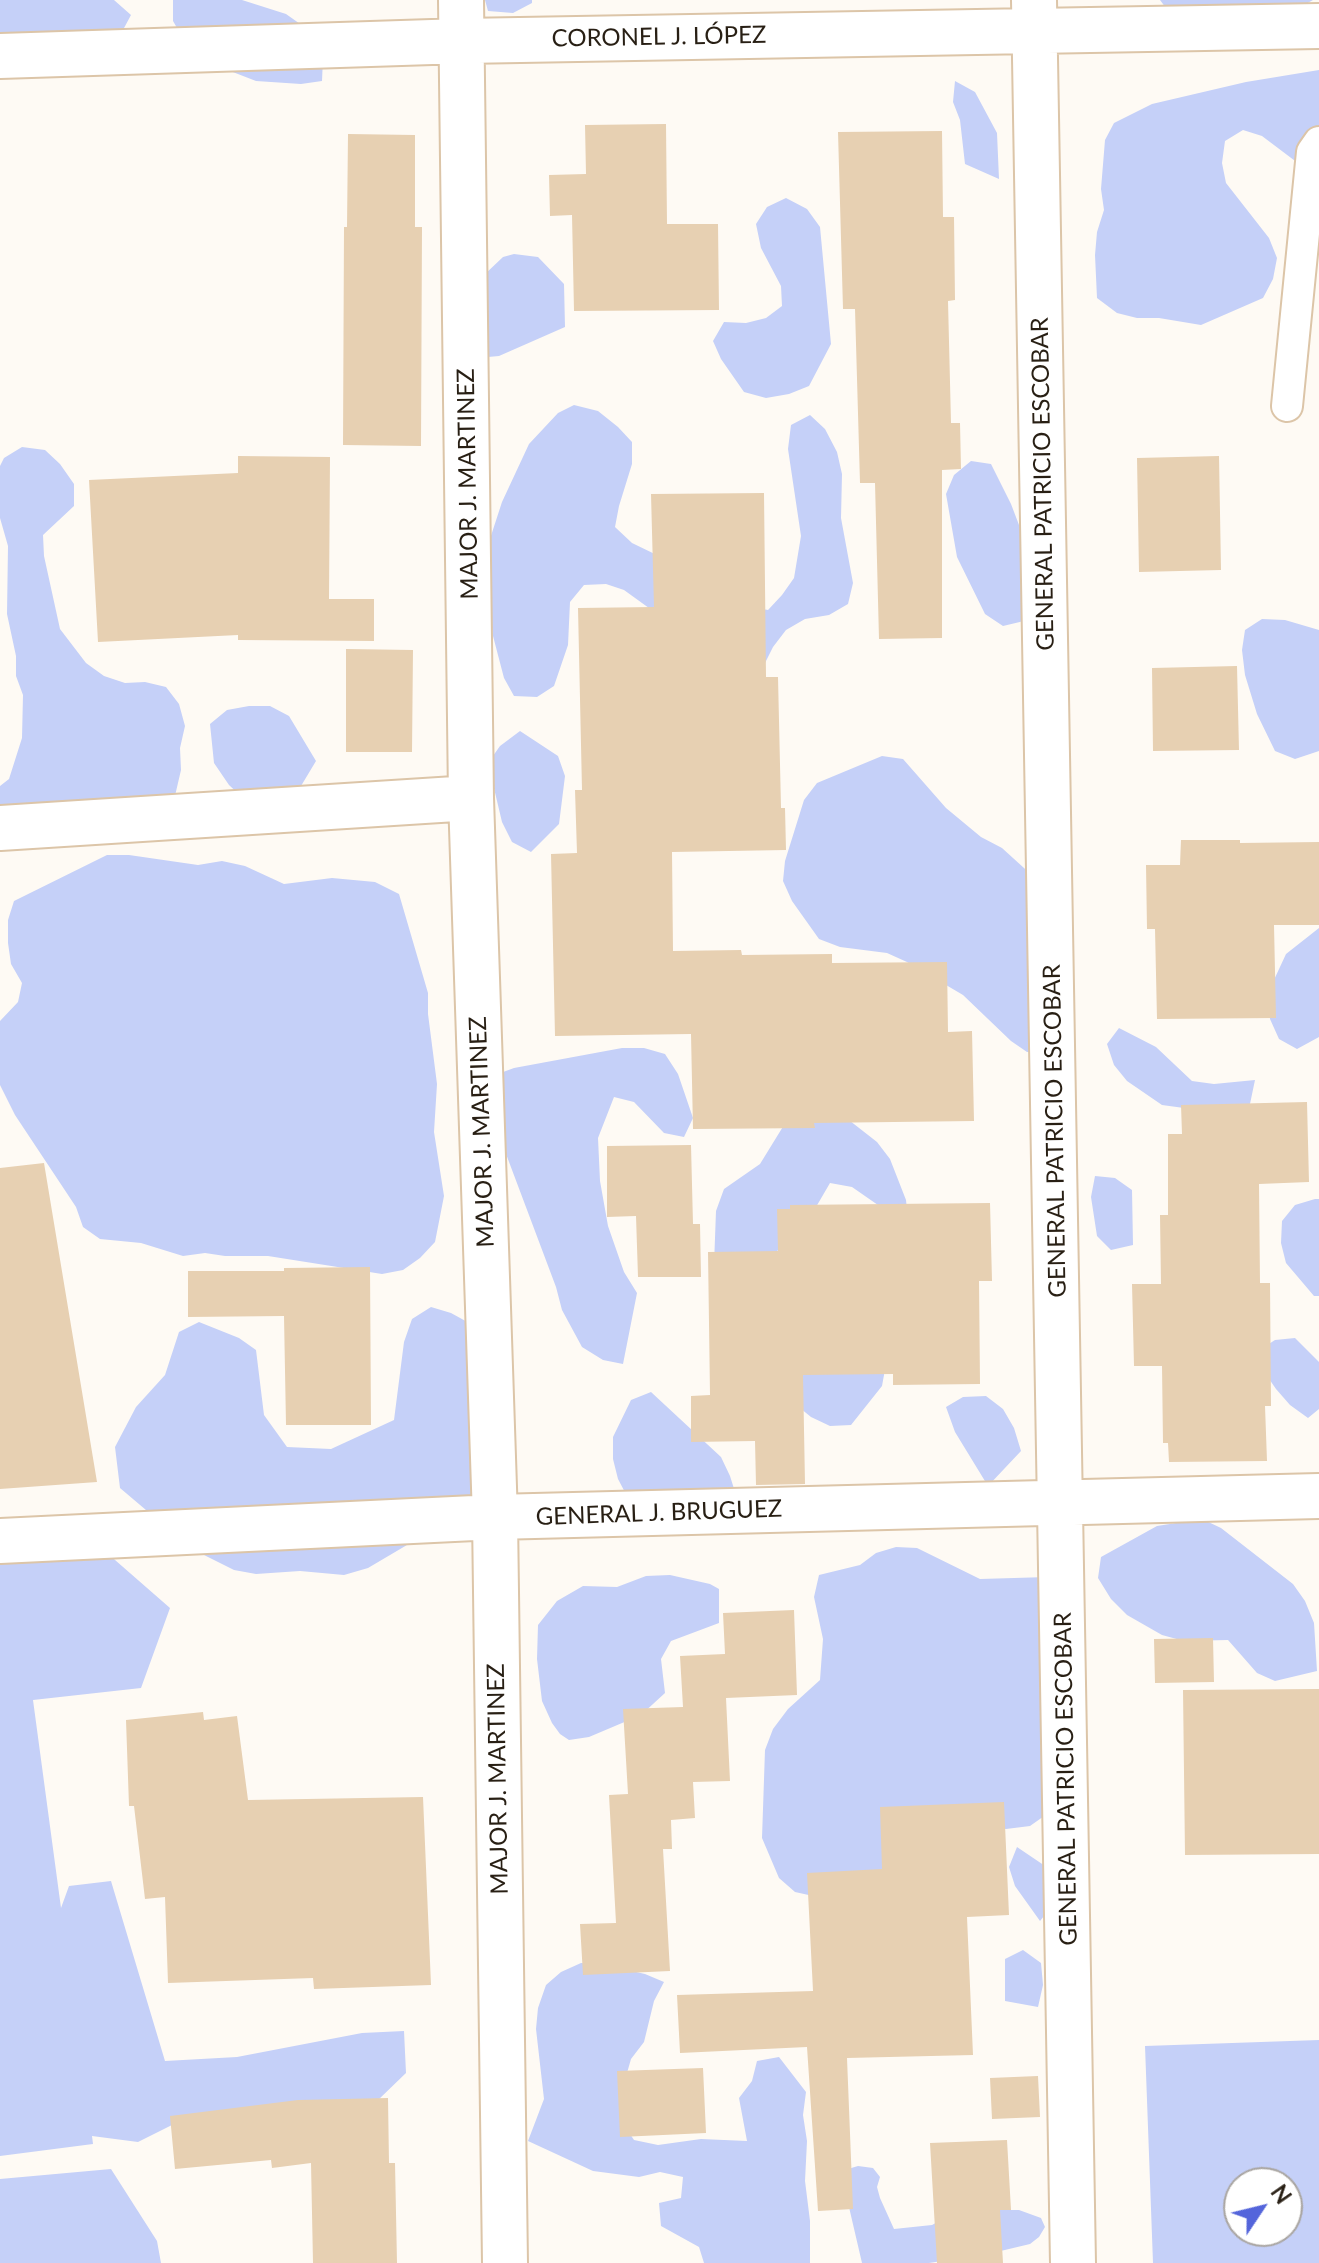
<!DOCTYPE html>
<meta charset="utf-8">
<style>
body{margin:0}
#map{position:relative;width:1319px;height:2263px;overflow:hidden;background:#fefaf4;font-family:Lato,sans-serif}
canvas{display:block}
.north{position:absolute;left:1223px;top:2167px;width:80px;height:80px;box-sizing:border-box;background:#fff;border:2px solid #a9a5a1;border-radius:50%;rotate:55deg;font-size:22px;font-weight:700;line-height:32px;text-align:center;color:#281f14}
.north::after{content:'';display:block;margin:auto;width:28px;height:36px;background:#5465db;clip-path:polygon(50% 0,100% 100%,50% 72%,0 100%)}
</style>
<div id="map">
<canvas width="1319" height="2263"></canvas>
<div class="north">N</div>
</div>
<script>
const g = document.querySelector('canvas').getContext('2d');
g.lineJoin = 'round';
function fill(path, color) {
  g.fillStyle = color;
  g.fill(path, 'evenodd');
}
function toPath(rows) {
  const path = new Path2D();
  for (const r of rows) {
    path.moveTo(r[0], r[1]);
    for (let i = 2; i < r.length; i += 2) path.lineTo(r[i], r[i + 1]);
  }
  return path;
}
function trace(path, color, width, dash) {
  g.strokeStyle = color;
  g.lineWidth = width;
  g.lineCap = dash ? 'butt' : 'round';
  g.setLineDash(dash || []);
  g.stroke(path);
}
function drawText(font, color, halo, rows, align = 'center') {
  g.font = font + ' Lato,sans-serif';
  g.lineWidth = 7;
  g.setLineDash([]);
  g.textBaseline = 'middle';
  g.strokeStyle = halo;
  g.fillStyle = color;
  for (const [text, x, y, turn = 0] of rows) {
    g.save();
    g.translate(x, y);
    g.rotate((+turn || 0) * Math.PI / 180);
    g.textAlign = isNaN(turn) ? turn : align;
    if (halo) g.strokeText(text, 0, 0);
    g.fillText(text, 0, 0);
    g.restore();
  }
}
fill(toPath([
 [0,0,114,0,131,15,108,58,0,43],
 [173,0,242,0,286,14,303,26,324,35,322,81,301,84,256,81,194,57,173,21],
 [485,0,532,0,532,3,513,13,488,11],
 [1160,0,1313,0,1264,27,1169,12],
 [1319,70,1319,179,1262,136,1243,130,1225,141,1222,163,1226,183,1269,238,1277,258,1273,279,1263,298,1201,325,1159,318,1137,318,1117,313,1097,298,1095,255,1097,232,1104,210,1101,189,1105,140,1114,123,1152,104,1246,82],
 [955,81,975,92,997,133,999,179,965,164,960,120,953,102],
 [786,198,807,209,820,227,831,344,809,386,789,394,766,398,744,392,721,359,713,341,724,322,746,323,766,318,782,306,781,286,761,248,756,224,767,207],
 [514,254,538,257,564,284,565,327,499,356,488,357,479,350,465,293,503,257],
 [574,405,598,411,618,427,632,442,632,464,619,506,615,527,632,543,692,572,747,606,768,610,782,595,794,578,801,536,788,449,791,425,810,415,825,429,837,452,842,474,841,518,853,583,848,604,829,615,805,619,786,630,773,647,763,667,660,616,624,590,606,584,584,585,570,602,568,645,554,686,537,697,514,696,504,678,493,636,486,570,488,545,502,502,529,444,558,413],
 [22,447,45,450,60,464,74,484,74,506,43,535,44,556,60,629,86,663,104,676,125,683,145,682,166,687,179,704,185,726,180,748,181,770,171,813,0,828,0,786,9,779,22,738,23,695,16,676,16,656,7,614,8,546,0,518,0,466,4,458],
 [971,461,991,464,1011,504,1027,546,1024,621,1003,626,985,614,957,557,946,494,954,475],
 [1262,619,1285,620,1319,630,1319,751,1295,759,1275,751,1257,714,1245,675,1242,650,1245,630],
 [249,706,270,706,289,716,316,761,286,811,245,800,229,785,214,763,210,724,227,710],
 [520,731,558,756,565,776,559,824,531,852,512,842,502,822,488,763,500,746],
 [882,756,903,759,946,808,981,837,1002,848,1035,878,1049,1051,1027,1052,1011,1041,963,995,907,962,887,953,840,947,819,939,792,901,783,881,785,861,804,800,817,783],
 [107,855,129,855,198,865,222,861,245,866,284,884,332,878,375,882,399,894,428,993,428,1014,437,1084,434,1132,444,1196,435,1242,420,1258,403,1270,382,1274,268,1256,225,1256,205,1253,183,1256,141,1243,100,1239,83,1227,76,1207,15,1115,0,1085,0,1021,18,1002,22,983,11,964,8,943,8,920,14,901],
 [1319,928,1319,1037,1297,1049,1279,1039,1270,1019,1267,995,1286,954],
 [1119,1028,1156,1047,1192,1081,1214,1084,1255,1080,1246,1123,1184,1108,1162,1105,1127,1081,1114,1065,1107,1044],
 [622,1048,644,1048,665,1054,678,1074,693,1118,684,1137,664,1133,634,1102,614,1097,598,1138,600,1181,608,1226,624,1272,637,1293,623,1364,603,1360,582,1347,562,1310,556,1287,494,1122,495,1075,514,1068],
 [845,1117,877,1142,890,1159,906,1200,908,1219,888,1212,852,1187,830,1183,809,1219,796,1235,763,1263,713,1292,716,1211,724,1189,760,1164,784,1125],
 [1095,1176,1115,1178,1132,1190,1133,1245,1111,1250,1097,1236,1091,1197],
 [1315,1199,1319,1199,1319,1296,1314,1296,1286,1263,1281,1243,1282,1221,1295,1205],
 [431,1307,451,1313,471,1324,483,1475,461,1514,427,1539,407,1545,368,1568,344,1575,300,1571,256,1574,234,1570,192,1549,120,1488,115,1447,136,1407,165,1375,179,1332,199,1322,239,1338,256,1350,264,1415,287,1447,331,1449,394,1420,404,1342,412,1319],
 [1295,1338,1319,1362,1319,1409,1308,1418,1290,1405,1276,1389,1263,1370,1258,1351,1275,1340],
 [886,1364,882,1386,851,1425,830,1426,811,1417,795,1404,785,1365],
 [651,1392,721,1457,730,1476,736,1495,628,1498,618,1479,613,1459,613,1437,631,1400],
 [986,1396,1003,1409,1014,1428,1021,1451,988,1486,955,1432,946,1407,963,1397],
 [1202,1519,1221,1528,1293,1584,1305,1601,1314,1623,1317,1671,1275,1681,1257,1673,1228,1640,1184,1641,1162,1635,1127,1615,1111,1599,1098,1578,1101,1557,1157,1526],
 [896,1547,917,1548,980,1579,1048,1577,1047,1814,1030,1826,1006,1829,963,1825,881,1911,795,1892,779,1878,762,1838,765,1750,773,1729,788,1709,820,1680,823,1639,814,1597,819,1575,860,1565,876,1553],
 [0,1553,107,1553,170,1608,141,1688,33,1700,61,1908,69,1886,111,1881,165,2061,237,2057,362,2033,404,2031,406,2073,377,2101,174,2124,138,2142,92,2136,93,2144,0,2156],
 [670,1575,710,1584,719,1589,719,1623,671,1641,661,1659,665,1693,641,1715,589,1737,569,1740,560,1734,552,1723,542,1701,537,1659,538,1625,557,1601,583,1586,617,1587,646,1576],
 [1017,1847,1051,1870,1066,1889,1040,1921,1015,1886,1009,1867],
 [1023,1950,1041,1963,1043,1985,1038,2007,1005,2001,1005,1959],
 [581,1963,601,1964,645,1974,664,1982,654,2001,644,2042,631,2059,625,2080,622,2122,634,2140,658,2145,701,2139,747,2141,739,2098,752,2081,757,2061,779,2057,806,2092,803,2115,807,2141,805,2181,810,2221,810,2263,704,2263,699,2247,661,2226,659,2203,681,2198,683,2177,660,2172,639,2177,593,2171,528,2141,544,2099,536,2029,538,2008,546,1985,561,1972],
 [1319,2040,1319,2263,1153,2263,1145,2046],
 [1239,2183,1287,2183,1287,2231,1239,2231],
 [858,2166,873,2168,880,2177,877,2187,880,2198,894,2229,932,2225,941,2220,998,2210,1019,2210,1041,2218,1045,2227,1039,2237,1030,2244,988,2254,929,2263,862,2263,842,2177,848,2169],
 [111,2169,157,2241,161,2263,0,2263,0,2179]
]), '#c5d0f8');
fill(toPath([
 [666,124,667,224,718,224,719,310,574,311,572,215,550,216,549,175,586,174,585,125],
 [942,131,943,217,954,217,955,300,948,301,951,423,960,423,961,469,942,470,942,638,879,639,875,483,860,483,855,309,843,309,838,132],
 [348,134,415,135,415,227,422,227,421,446,343,445,344,227,347,227],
 [238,456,330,457,329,599,374,599,374,641,238,640,238,635,98,642,89,480,238,473],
 [1219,456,1221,570,1139,572,1137,458],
 [764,493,766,677,778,677,781,808,785,808,786,850,672,852,673,951,741,950,742,955,832,954,832,963,947,962,948,1032,972,1031,974,1121,814,1123,815,1128,693,1129,691,1034,555,1036,551,854,577,853,575,790,582,790,578,608,654,607,651,494],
 [346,649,413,650,412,752,346,752],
 [1237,666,1239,750,1153,751,1152,668],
 [1181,840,1240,840,1240,843,1319,842,1319,925,1274,925,1276,1018,1157,1019,1155,929,1147,929,1146,865,1180,865],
 [1307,1102,1309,1182,1259,1184,1260,1283,1270,1283,1271,1406,1265,1406,1267,1461,1169,1462,1168,1443,1163,1443,1162,1366,1134,1366,1132,1284,1161,1284,1160,1215,1168,1215,1168,1134,1182,1134,1181,1105],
 [691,1145,693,1224,700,1224,701,1277,638,1277,636,1216,607,1217,607,1146],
 [44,1163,97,1482,0,1489,0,1168],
 [990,1203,992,1281,979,1281,980,1384,893,1385,893,1374,803,1375,805,1484,756,1485,755,1441,691,1442,691,1396,710,1395,708,1252,778,1251,777,1209,790,1209,790,1205],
 [370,1267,371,1425,286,1425,284,1316,188,1317,188,1271,284,1271,284,1268],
 [794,1610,797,1695,726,1698,730,1781,693,1782,695,1818,671,1820,672,1849,663,1849,670,1971,583,1975,580,1924,616,1923,609,1795,628,1794,623,1709,683,1707,680,1656,725,1654,723,1613],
 [1213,1638,1214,1682,1155,1683,1154,1639],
 [1319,1689,1319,1854,1185,1855,1183,1690],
 [203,1712,204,1720,237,1716,248,1800,423,1797,431,1985,314,1989,313,1978,168,1983,165,1897,145,1899,134,1806,129,1806,126,1720],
 [1004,1802,1009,1915,967,1917,973,2055,847,2058,853,2209,818,2211,807,2047,680,2053,677,1995,813,1991,807,1873,882,1869,880,1807],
 [703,2068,706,2133,620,2137,617,2071],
 [1038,2076,1040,2117,992,2119,990,2078],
 [388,2098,389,2163,395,2163,397,2263,313,2263,311,2163,272,2168,271,2160,175,2169,170,2116,298,2100],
 [1007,2140,1011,2210,1000,2210,1003,2263,937,2263,930,2143]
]), '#e7d0b2');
const service = toPath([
 [1287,406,1312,152,1319,142]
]);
const minor = toPath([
 [461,0,471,798,495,1517,505,2263],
 [1034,0,1073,2263],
 [0,56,463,41,1319,26],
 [0,828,471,798],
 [0,1541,495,1517,1319,1496]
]);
trace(service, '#dcc5a8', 34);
trace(minor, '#dcc5a8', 48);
trace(service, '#fff', 30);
trace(minor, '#fff', 44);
drawText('24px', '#281f14', '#fff', [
 ["CORONEL J. LÓPEZ",659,37,-1],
 ["MAJOR J. MARTINEZ",468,484,-91],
 ["GENERAL PATRICIO ESCOBAR",1043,484,-91],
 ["GENERAL PATRICIO ESCOBAR",1055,1131,-91],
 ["MAJOR J. MARTINEZ",482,1132,-92],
 ["GENERAL J. BRUGUEZ",659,1513,-2],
 ["MAJOR J. MARTINEZ",498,1779,-91],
 ["GENERAL PATRICIO ESCOBAR",1066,1779,-91]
]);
</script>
